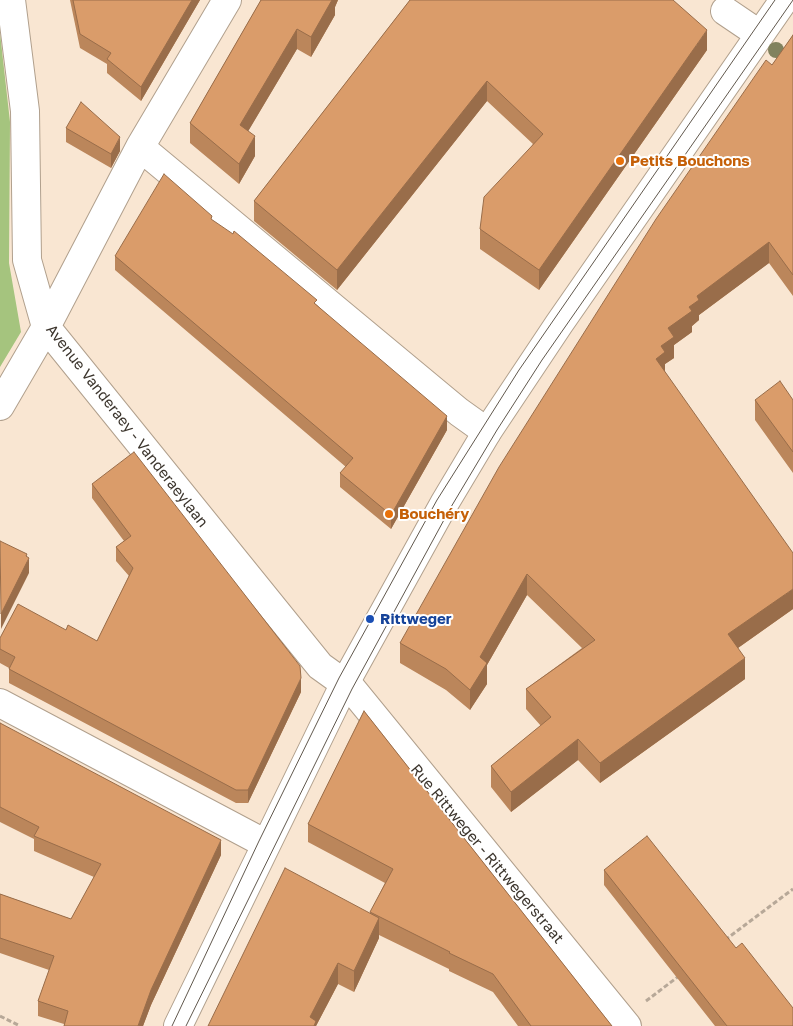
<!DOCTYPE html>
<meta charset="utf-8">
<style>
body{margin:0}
canvas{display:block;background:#f9e6d2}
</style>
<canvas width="793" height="1026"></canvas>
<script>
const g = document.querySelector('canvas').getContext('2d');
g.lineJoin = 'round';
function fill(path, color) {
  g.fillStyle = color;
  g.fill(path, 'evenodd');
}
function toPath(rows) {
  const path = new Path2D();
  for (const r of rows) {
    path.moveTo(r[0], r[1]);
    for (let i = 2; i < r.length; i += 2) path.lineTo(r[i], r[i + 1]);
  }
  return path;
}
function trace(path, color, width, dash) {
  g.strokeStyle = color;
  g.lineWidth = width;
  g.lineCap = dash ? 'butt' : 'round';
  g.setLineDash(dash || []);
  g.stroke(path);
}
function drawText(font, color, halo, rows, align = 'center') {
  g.font = font + ' "Golos Text",sans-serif';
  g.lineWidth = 4;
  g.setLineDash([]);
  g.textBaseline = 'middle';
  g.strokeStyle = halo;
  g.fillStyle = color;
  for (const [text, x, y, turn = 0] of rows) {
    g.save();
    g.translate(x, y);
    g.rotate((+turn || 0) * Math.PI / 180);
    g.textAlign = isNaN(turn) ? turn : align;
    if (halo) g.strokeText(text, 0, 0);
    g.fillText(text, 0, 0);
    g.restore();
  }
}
fill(toPath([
 [0,33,10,122,9,263,21,332,0,367]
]), '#a5c47e');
const minor = toPath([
 [11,0,25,111,27,260,46,327,320,666,352,689,627,1026],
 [725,11,759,34],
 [140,147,459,412,487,432],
 [0,406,46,327,140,147,227,0],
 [0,703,266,844]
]);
const major = toPath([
 [178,1026,345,683,444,504,487,432,559,324,784,0]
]);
trace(minor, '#b1a08d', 30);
trace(major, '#b1a08d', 30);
trace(toPath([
 [725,940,793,889],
 [646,1001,679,976],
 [0,1016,20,1026]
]), '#b7a898', 3, [5, 2.5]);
trace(minor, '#fff', 28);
trace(major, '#fff', 28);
trace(toPath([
 [172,1026,259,841,339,678,437,500,519,370,775,0],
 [186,1026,352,689,451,507,497,430,542,360,793,0]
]), '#61584d', 1);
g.fillStyle = '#81825e';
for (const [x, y] of [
 [776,50]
]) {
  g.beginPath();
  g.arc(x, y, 8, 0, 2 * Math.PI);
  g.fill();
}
fill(toPath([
 [70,0,200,0,141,101,107,73,107,64,80,48],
 [261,0,338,0,335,7,335,15,311,57,297,49,248,131,255,156,239,184,190,143,190,123],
 [410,0,707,50,539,290,480,249,480,229,533,144,487,101,337,290,254,221,254,201],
 [793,35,793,296,769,263,699,315,699,320,692,326,692,332,674,345,674,358,665,364,665,373,793,609,738,648,745,679,600,783,578,760,511,812,491,787,491,766,541,726,526,709,526,689,582,648,527,595,487,665,487,684,470,710,446,690,400,663,400,643,772,65],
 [66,128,120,151,111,168,66,142],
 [212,220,317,305,447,430,391,529,340,487,340,473,346,467,115,270,115,256],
 [755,400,793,400,793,473,755,420],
 [92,484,301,692,248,803,236,803,9,683,9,668,0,663,0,638,66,630,97,641,129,576,116,561,116,547,124,541,92,498],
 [364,711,612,1026,518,1026,493,992,449,971,449,969,379,935,379,938,354,992,338,984,316,1026,208,1026,370,913,385,883,308,842,308,824],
 [0,723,221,855,151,1005,143,1026,64,1026,64,1024,38,1016,38,1001,49,970,0,953,0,894,71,919,94,877,34,851,34,839,0,822],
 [604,870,793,1026,715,1026,604,885]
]), '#bb865b');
fill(toPath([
 [192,0,200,0,141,101,141,87],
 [331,0,338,0,335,7,335,15,311,57,311,37],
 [297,29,297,49,240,145,240,125],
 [707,30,707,50,539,290,539,270],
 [487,81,487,101,337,290,337,270],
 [255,136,255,156,239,184,239,164],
 [120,137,120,151,111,168,111,154],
 [769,242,769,263,699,315,699,320,692,326,692,332,674,345,674,358,665,364,665,373,656,359,668,328,689,307,697,296],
 [447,416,447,430,391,529,391,515],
 [27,554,27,562,29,558,29,573,1,629,1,614],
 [527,574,527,595,487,665,487,684,470,710,470,690,480,657],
 [793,589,793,609,728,655,728,634],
 [745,658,745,679,600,783,600,763],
 [301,678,301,692,248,803,248,790],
 [578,739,578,760,511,812,511,792],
 [221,840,221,855,151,1005,143,1026,138,1026,151,990],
 [379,918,379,938,354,992,354,971],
 [338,963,338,984,316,1026,310,1026,310,1017]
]), '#996d4a');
const building = toPath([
 [73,0,192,0,141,87,107,59,111,53,80,34,73,0],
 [261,0,332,0,311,37,297,29,240,125,255,136,239,164,190,123,261,0],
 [410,0,673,0,707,30,539,270,480,229,484,197,543,134,487,81,337,270,254,201,410,0],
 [793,35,793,275,769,242,697,296,699,300,689,307,692,311,668,328,674,337,661,346,665,352,656,359,793,553,793,589,728,634,745,658,600,763,578,739,511,792,491,766,551,717,526,689,595,640,527,574,480,657,487,663,470,690,446,669,400,643,499,467,656,219,766,60,772,65,793,35],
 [81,102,120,137,111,154,66,128,81,102],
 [164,174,212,216,211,219,233,234,234,231,317,300,314,303,447,416,391,515,340,473,353,458,115,256,164,174],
 [780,381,793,400,793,452,755,400,780,381],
 [134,452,300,666,301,678,248,790,236,790,9,669,15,657,0,649,0,638,18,604,66,630,68,625,97,641,133,568,116,547,131,536,92,484,134,452],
 [0,541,27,554,26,556,29,558,1,614,0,541],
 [364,711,612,1026,531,1026,493,974,449,953,450,952,370,912,393,869,308,824,364,711],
 [0,723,221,840,151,990,138,1026,64,1026,68,1011,38,1001,54,956,0,938,0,894,71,919,101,864,34,836,39,827,0,807,0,723],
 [647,836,736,948,742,943,793,1008,793,1026,727,1026,604,870,647,836],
 [285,868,379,918,354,971,338,963,310,1017,316,1021,314,1026,208,1026,285,868]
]);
fill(building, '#da9c6a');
trace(building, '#996d4a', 1);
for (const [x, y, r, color] of [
 [620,161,5,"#e8710a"],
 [389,514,5,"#e8710a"],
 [370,619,5,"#1a4fb4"]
]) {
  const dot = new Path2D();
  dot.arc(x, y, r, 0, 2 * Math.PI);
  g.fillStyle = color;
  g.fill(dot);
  trace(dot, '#fff', 2);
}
drawText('bold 15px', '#c56008', '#fff', [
 ["Petits Bouchons",630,161],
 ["Bouchéry",399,514]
], 'left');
drawText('15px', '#3c352d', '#fff', [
 ["Avenue Vanderaey - Vanderaeylaan",127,426,52],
 ["Rue Rittweger - Rittwegerstraat",487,854,50]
]);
drawText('bold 15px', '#164399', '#fff', [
 ["Rittweger",380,619]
], 'left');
</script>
